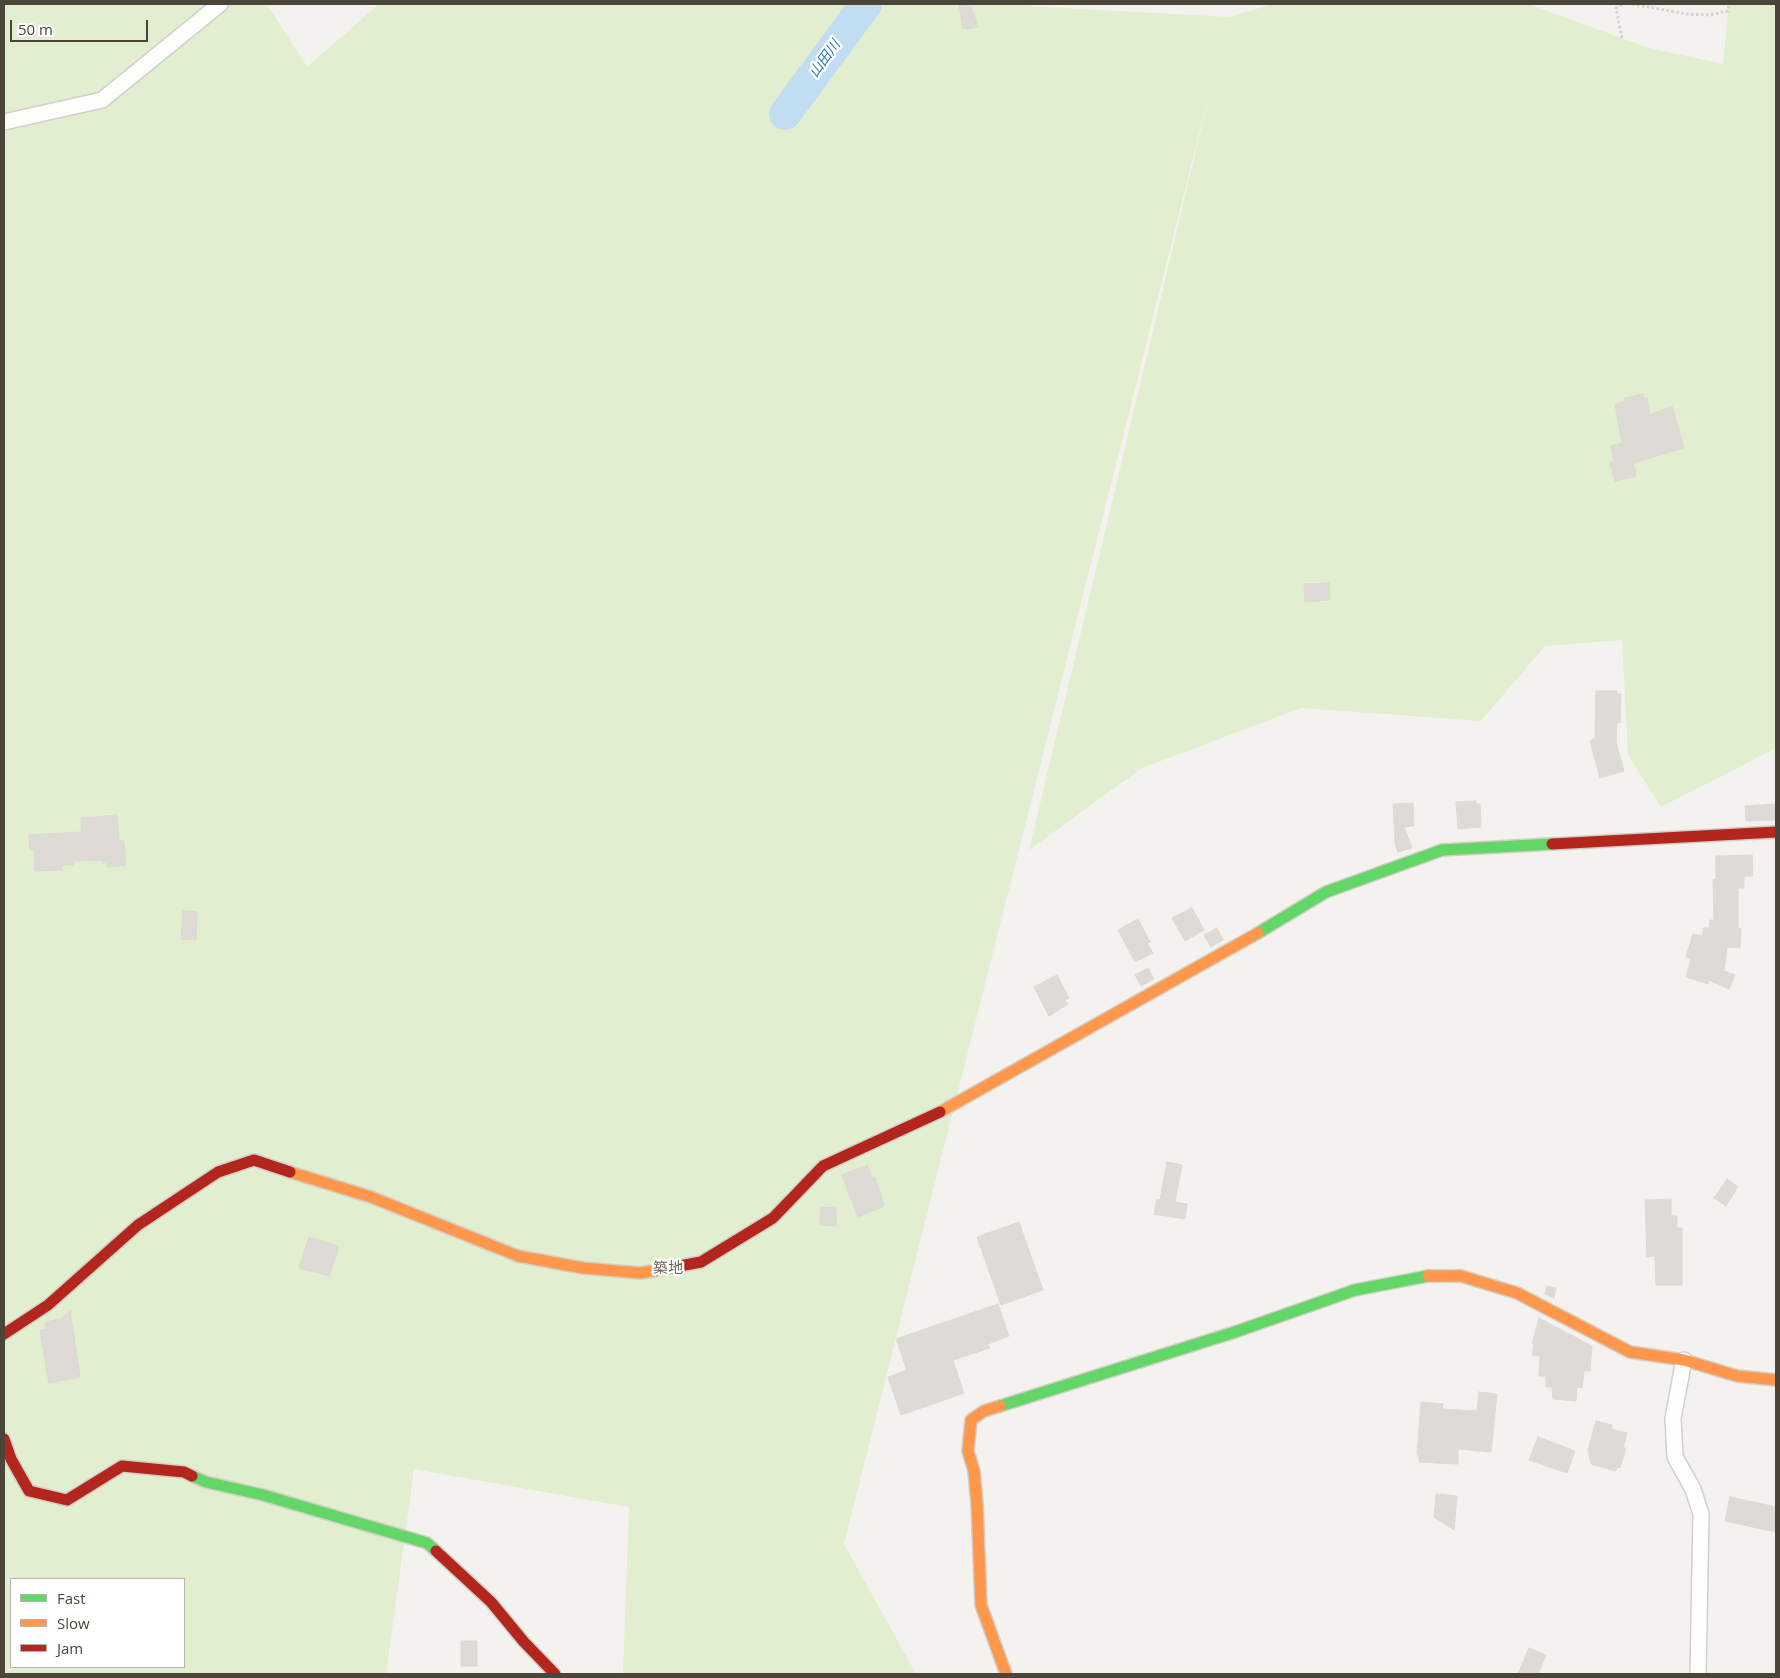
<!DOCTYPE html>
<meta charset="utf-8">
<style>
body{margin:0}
#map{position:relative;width:1780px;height:1678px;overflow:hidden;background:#f4f2ee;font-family:"Open Sans",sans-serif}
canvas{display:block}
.frame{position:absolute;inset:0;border:5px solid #4b4439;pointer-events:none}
.legend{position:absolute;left:10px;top:1578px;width:175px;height:90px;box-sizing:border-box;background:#fff;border:1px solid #b7b4b0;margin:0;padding:6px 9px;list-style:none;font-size:15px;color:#4b4439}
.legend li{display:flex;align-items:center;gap:10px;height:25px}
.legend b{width:25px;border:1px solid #b7b4b0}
.scale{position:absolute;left:10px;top:20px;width:138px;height:22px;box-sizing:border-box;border:2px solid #4b4439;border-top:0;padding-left:6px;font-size:15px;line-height:18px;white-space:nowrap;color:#4b4439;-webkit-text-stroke:4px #fff;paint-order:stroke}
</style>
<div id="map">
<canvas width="1780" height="1678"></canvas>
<div class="frame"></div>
<ul class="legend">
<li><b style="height:6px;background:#63d668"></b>Fast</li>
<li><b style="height:6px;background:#ff974d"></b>Slow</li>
<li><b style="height:6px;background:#b3261e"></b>Jam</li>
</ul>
<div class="scale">50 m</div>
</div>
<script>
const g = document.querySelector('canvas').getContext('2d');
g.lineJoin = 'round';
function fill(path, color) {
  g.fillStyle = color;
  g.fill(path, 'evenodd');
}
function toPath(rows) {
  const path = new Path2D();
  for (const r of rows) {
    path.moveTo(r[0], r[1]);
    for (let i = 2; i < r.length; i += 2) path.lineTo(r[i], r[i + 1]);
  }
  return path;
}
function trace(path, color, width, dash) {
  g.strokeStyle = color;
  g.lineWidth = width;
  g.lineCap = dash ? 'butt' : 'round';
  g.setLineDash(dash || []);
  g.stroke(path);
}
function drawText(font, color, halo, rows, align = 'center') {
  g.font = font + ' "Open Sans","Noto Sans JP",sans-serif';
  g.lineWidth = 4.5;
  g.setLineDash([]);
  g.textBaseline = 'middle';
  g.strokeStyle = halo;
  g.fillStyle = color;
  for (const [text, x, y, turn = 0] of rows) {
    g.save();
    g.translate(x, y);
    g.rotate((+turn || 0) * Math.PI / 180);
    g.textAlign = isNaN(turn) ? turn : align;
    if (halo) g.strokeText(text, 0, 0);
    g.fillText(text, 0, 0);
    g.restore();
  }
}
fill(toPath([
 [4,4,267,4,307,67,379,4,990,4,1229,17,1273,4,1528,4,1649,48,1723,64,1729,4,1776,4,1776,748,1661,807,1628,755,1622,640,1545,646,1481,721,1301,708,1142,768,1029,850,1213,79,844,1544,916,1674,623,1674,629,1507,414,1469,386,1674,4,1674],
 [11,1579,184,1579,184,1667,11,1667]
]), '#e1eecf');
trace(toPath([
 [785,114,866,4]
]), '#c0ddf1', 32);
const building = toPath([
 [959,4,970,4,978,27,963,29,959,4],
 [1643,394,1643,398,1647,398,1650,415,1672,406,1684,448,1633,463,1636,476,1615,481,1610,462,1614,461,1611,446,1622,443,1615,404,1625,402,1624,398,1643,394],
 [1329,583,1330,600,1305,602,1304,584,1329,583],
 [1596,691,1617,691,1617,694,1621,694,1620,723,1617,722,1616,742,1624,771,1600,778,1590,741,1595,738,1596,691],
 [1476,801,1476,804,1480,804,1481,827,1458,829,1456,802,1476,801],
 [1413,803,1414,826,1404,827,1412,848,1398,852,1395,843,1393,804,1413,803],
 [1776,804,1776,820,1746,821,1745,806,1776,804],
 [117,815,119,841,124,841,126,865,108,867,107,862,103,863,103,860,73,861,73,865,62,865,62,870,35,871,34,849,30,849,29,835,82,832,81,818,117,815],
 [1752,855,1753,876,1744,876,1744,888,1738,888,1738,928,1741,929,1740,948,1727,947,1724,971,1735,975,1729,989,1709,980,1708,984,1686,977,1691,959,1686,957,1693,934,1703,936,1703,928,1709,928,1710,920,1714,920,1713,880,1716,879,1716,856,1752,855],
 [1192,908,1204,930,1185,941,1172,918,1192,908],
 [183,911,197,912,196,940,181,939,183,911],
 [1138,919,1150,942,1147,943,1153,953,1135,962,1118,930,1138,919],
 [1217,928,1223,940,1211,947,1204,935,1217,928],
 [1148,968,1154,979,1141,986,1135,975,1148,968],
 [1057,975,1069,998,1065,1000,1068,1004,1049,1016,1034,987,1057,975],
 [1167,1162,1182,1165,1175,1202,1187,1204,1185,1219,1154,1214,1157,1199,1160,1200,1167,1162],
 [867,1165,872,1178,875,1177,884,1206,858,1217,842,1175,867,1165],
 [1727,1179,1738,1187,1726,1206,1714,1198,1727,1179],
 [1671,1199,1671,1216,1677,1216,1677,1228,1682,1228,1682,1285,1656,1285,1655,1256,1647,1257,1645,1200,1671,1199],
 [821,1207,836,1208,836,1226,820,1225,821,1207],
 [1019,1222,1043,1290,1001,1305,977,1237,1019,1222],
 [309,1237,339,1246,329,1276,299,1268,309,1237],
 [1547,1286,1556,1288,1554,1298,1545,1294,1547,1286],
 [998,1304,1009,1336,988,1344,990,1348,953,1360,964,1393,901,1415,888,1377,907,1370,896,1339,998,1304],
 [70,1311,80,1377,49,1383,40,1330,46,1329,46,1322,61,1319,70,1311],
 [1539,1318,1592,1346,1590,1371,1584,1371,1582,1388,1577,1387,1576,1401,1553,1399,1552,1387,1546,1387,1546,1376,1539,1376,1540,1356,1532,1355,1534,1344,1532,1344,1539,1318],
 [1479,1392,1497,1394,1491,1452,1458,1449,1458,1464,1419,1462,1419,1455,1417,1455,1421,1402,1443,1404,1442,1409,1477,1411,1479,1392],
 [1596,1421,1612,1425,1611,1429,1627,1433,1623,1448,1626,1448,1620,1468,1617,1467,1616,1471,1591,1464,1588,1450,1596,1421],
 [1538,1437,1575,1451,1567,1473,1529,1460,1538,1437],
 [1436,1494,1457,1496,1454,1530,1434,1517,1436,1494],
 [1730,1497,1776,1507,1776,1532,1725,1521,1730,1497],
 [461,1641,477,1641,477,1666,461,1666,461,1641],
 [1529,1648,1546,1655,1538,1674,1518,1674,1529,1648]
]);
fill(building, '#dedbd6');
trace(building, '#dcd9d4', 1);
const street = toPath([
 [4,122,102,100,220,4],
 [1684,1360,1673,1418,1675,1457,1693,1489,1701,1514,1698,1674]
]);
const fast = toPath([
 [1258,933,1326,892,1442,850,1552,844],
 [1000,1406,1235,1332,1355,1290,1428,1276],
 [192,1476,206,1482,263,1495,427,1543,436,1551]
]);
const slow = toPath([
 [940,1112,1258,933],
 [290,1172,371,1197,518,1256,583,1268,640,1273,658,1270],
 [1428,1276,1461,1276,1517,1293,1630,1352,1684,1360,1737,1376,1776,1380],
 [1000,1406,984,1411,971,1420,968,1451,974,1471,977,1504,981,1605,1006,1674]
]);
const jam = toPath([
 [1552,844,1776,832],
 [658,1270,701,1262,773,1218,823,1166,940,1112],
 [4,1334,48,1305,138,1225,218,1172,254,1160,290,1172],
 [4,1439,11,1459,29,1491,67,1500,122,1466,184,1472,192,1476],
 [436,1551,491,1602,524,1642,555,1674]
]);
trace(street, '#d2d0cb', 18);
trace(fast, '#d3cfc5', 14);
trace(slow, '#d3cfc5', 14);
trace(jam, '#d3cfc5', 14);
trace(toPath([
 [1632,4,1687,14,1710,15,1728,11,1729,4],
 [1622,38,1616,8,1623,4]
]), '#d3d2cc', 3, [2.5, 2.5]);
trace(street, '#fdfdfc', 15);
trace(fast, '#63d668', 11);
trace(slow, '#ff974d', 11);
trace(jam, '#b3261e', 11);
drawText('italic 14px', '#2e7ab2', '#fff', [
 ["山田川",825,59,-54]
]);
drawText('15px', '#6e6250', '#fff', [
 ["築地",668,1269]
]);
</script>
